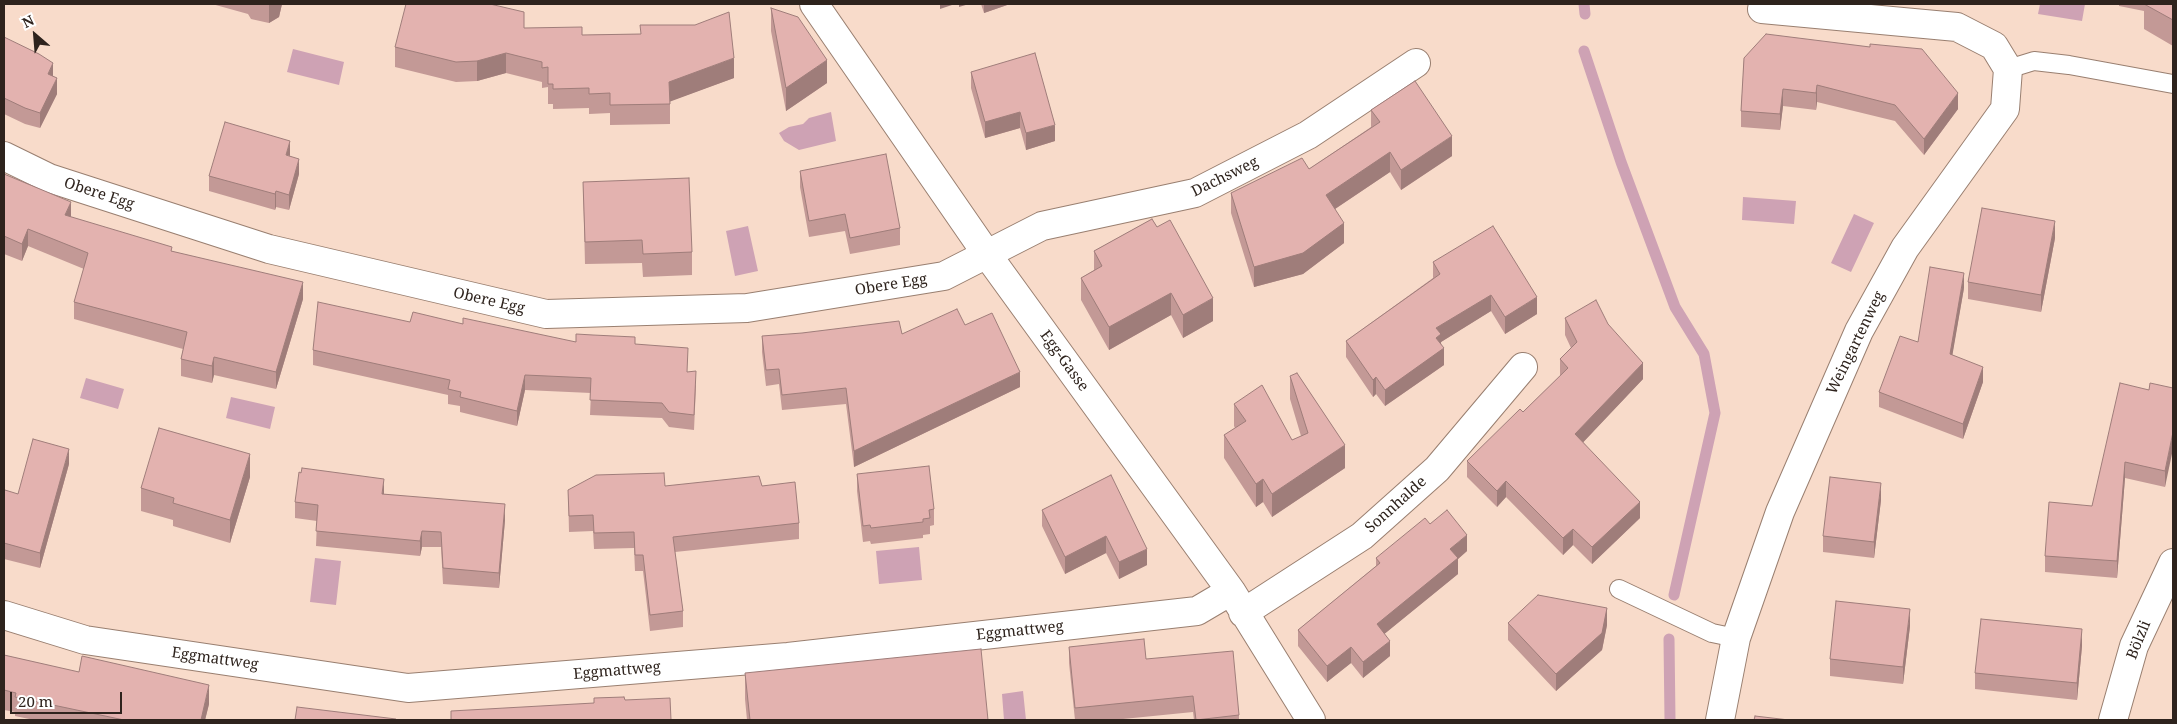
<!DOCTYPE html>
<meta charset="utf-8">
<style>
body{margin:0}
#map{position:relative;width:2177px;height:724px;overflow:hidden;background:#f8dbca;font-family:"Noto Serif",serif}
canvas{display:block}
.frame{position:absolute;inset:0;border:5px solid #2e231d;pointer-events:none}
.north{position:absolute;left:10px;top:10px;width:50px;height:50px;-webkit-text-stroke:4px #fff;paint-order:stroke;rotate:333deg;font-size:14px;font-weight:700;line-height:20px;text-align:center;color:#2e231d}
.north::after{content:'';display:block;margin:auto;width:18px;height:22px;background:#2e231d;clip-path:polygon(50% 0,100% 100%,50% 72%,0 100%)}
.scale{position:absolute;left:10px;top:692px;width:112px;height:22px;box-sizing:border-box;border:2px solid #2e231d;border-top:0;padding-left:6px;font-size:15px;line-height:18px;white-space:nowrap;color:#2e231d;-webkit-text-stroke:4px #fff;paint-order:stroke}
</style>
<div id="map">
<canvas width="2177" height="724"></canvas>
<div class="frame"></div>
<div class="north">N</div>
<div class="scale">20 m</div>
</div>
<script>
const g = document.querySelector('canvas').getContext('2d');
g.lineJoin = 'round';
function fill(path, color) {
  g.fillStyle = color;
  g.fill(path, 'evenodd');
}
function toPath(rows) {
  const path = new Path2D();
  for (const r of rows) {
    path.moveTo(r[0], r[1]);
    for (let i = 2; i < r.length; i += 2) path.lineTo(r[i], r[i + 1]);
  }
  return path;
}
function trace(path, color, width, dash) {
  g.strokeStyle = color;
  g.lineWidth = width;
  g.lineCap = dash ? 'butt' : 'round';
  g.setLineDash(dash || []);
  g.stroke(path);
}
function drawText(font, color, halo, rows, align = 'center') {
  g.font = font + ' "Noto Serif",serif';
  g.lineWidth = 4;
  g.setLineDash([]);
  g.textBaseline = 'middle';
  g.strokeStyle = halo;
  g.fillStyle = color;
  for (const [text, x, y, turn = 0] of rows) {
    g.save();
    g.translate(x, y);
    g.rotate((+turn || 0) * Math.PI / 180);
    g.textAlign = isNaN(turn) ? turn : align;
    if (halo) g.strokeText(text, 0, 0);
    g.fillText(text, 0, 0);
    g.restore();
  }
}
fill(toPath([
 [2040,4,2085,4,2082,21,2038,14],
 [293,49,344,62,339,85,287,72],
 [831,112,836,141,799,150,784,141,779,133,789,127,803,124,809,118],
 [1743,197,1796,201,1794,224,1742,220],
 [1854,214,1874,223,1851,272,1831,263],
 [748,226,758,271,735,276,726,231],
 [86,378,124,389,118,409,80,398],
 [231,397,275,407,270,429,226,418],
 [919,547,922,580,879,584,876,551],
 [315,558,341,561,336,605,310,602],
 [1023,691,1026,720,1004,720,1002,694]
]), '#cea2b4');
trace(toPath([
 [1584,4,1585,14],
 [1584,51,1621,162,1675,307,1704,354,1715,413,1674,595],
 [1669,639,1670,720]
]), '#cea2b4', 11);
const service = toPath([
 [2008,69,2034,61,2069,65,2173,84],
 [1619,589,1712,633,1736,638]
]);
const minor = toPath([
 [814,4,986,253,1231,591,1311,720],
 [4,156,49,178,269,249,546,314,747,308,944,276,1042,226,1195,193,1308,135,1416,63],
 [1243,613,1362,536,1437,469,1523,367],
 [4,615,85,640,408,688,788,657,1197,611,1231,591],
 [1720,720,1736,638,1780,512,1859,331,1905,248,2005,109,2008,69,1994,46,1957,27,1762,9],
 [2113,720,2134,646,2173,563]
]);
trace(service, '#997f70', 20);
trace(minor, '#997f70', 30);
trace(service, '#fff', 18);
trace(minor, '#fff', 28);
fill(toPath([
 [212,4,282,4,279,17,269,23,251,19,248,14],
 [981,4,1010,4,984,13],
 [2119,4,2173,4,2173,46,2144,29,2144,11,2119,6],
 [771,8,827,83,786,111,771,31],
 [524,28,582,35,640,34,734,78,670,101,670,124,610,125,610,113,589,114,589,108,553,109,553,104,548,104,548,87,542,88,542,82,506,73,477,81,456,82,395,67,395,47],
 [4,37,53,76,57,94,40,128,25,124,4,114],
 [1744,58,1958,109,1924,155,1895,121,1817,102,1816,110,1783,106,1780,130,1741,127,1741,111],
 [971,72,1055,141,1026,150,1020,128,985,138,971,88],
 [1371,110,1452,156,1401,190,1390,172,1335,209,1344,243,1303,274,1254,287,1231,213,1231,193,1309,169,1371,127],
 [290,156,299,174,289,210,276,207,275,210,209,191,209,176],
 [800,171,900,228,900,245,850,254,845,231,809,237,800,187],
 [4,174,71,217,172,251,303,299,276,389,214,375,212,383,181,376,181,359,183,349,74,319,74,302,84,269,28,246,22,261,4,254],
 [583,182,692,252,692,275,643,277,642,263,585,264],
 [1152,219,1213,321,1183,338,1171,315,1109,350,1081,300,1081,278,1094,270,1094,251],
 [2055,238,2041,312,1968,299,1968,282],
 [1433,262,1537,314,1505,334,1491,311,1441,342,1444,365,1385,406,1376,394,1373,397,1346,357,1346,341,1433,278],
 [1964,288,1952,355,1983,382,1963,439,1879,407,1879,392,1918,342],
 [1565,318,1608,324,1643,379,1583,442,1640,518,1592,564,1573,545,1563,555,1506,497,1497,507,1467,477,1467,461,1523,412,1560,376,1560,359,1571,348,1565,335],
 [410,322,463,324,576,342,635,344,687,372,696,386,694,430,669,427,662,418,590,415,591,393,525,390,517,426,460,412,460,406,448,404,448,395,313,365,313,350],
 [965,325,1020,387,854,467,846,404,782,410,779,384,766,386,762,352,762,336,902,334],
 [1290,376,1345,468,1272,517,1263,502,1256,507,1224,458,1224,435,1235,428,1234,426,1234,404,1292,440,1301,436,1290,399],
 [2173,388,2165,487,2125,478,2117,578,2045,572,2045,556,2092,506,2149,390],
 [69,464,40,568,4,559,4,493,18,494],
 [857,474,934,509,934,525,930,526,930,534,923,535,923,538,871,544,870,541,863,542,857,491],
 [1111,475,1147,565,1119,579,1106,553,1065,574,1042,526,1042,510],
 [250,477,230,543,173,526,173,520,141,511,141,488],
 [665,486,762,486,799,523,799,539,675,552,683,611,683,627,650,631,643,571,635,571,634,548,594,549,593,531,569,532,568,490],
 [384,494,505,520,499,588,443,584,441,547,422,547,420,556,316,546,317,521,295,518,295,502],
 [1881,500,1874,558,1823,552,1823,536],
 [1430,524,1467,551,1458,559,1458,574,1384,634,1390,656,1363,678,1351,663,1327,682,1298,646,1298,630,1376,566,1376,558],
 [1508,623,1607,625,1602,650,1556,691,1508,640],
 [1910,626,1903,684,1830,676,1830,659],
 [2082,646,2077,700,1975,689,1975,673],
 [1069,647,1146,659,1239,715,1239,720,1194,720,1193,712,1113,720,1075,720,1069,663],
 [4,655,209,704,205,720,34,720,15,716,15,712,4,710],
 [745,673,988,720,747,720,745,699]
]), '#c39996');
fill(toPath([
 [269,4,282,4,279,17,269,23],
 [940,4,955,4,940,9],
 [959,4,969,4,959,7],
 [984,4,1010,4,984,13],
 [506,53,506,73,477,81,477,61],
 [734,58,734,78,669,102,669,82],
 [827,60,827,83,786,111,786,88],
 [53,63,53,79,48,74],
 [57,78,57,94,40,128,40,113],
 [1817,85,1817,102,1816,110,1816,93],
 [1783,89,1783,106,1780,130,1780,114],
 [1958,93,1958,109,1924,155,1924,139],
 [1020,112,1020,128,985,138,985,122],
 [1055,125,1055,141,1026,150,1026,133],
 [1452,136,1452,156,1401,190,1401,170],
 [290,141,290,156,286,155],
 [1390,152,1390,172,1326,215,1326,195],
 [299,159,299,174,289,210,289,195],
 [276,191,276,207,275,210,275,194],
 [71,202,71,219,65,215],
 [2055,221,2055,238,2041,312,2041,295],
 [1344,223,1344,243,1303,274,1254,287,1254,267],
 [28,229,28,246,22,261,22,244],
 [1964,273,1964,288,1950,369,1950,354],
 [303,282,303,299,276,389,276,372],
 [1171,293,1171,315,1109,350,1109,327],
 [1491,295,1491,311,1441,342,1441,350,1444,348,1444,365,1385,406,1385,390,1436,328],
 [1537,297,1537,314,1505,334,1505,317],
 [1213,298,1213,321,1183,338,1183,315],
 [214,357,214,375,212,383,212,366],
 [1643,363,1643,379,1575,451,1575,434],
 [1983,367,1983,382,1963,439,1963,424],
 [1020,372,1020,387,854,467,854,451],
 [525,375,525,390,517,426,517,411],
 [1376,377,1376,394,1373,397,1373,380],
 [2173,432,2173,449,2165,487,2165,471],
 [1345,445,1345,468,1272,517,1272,494],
 [69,449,69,464,40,568,40,553],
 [250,454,250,477,230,543,230,520],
 [2125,462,2125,478,2117,578,2117,561],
 [384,479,384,494,382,494],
 [1263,479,1263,502,1256,507,1256,484],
 [1506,481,1506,497,1497,507,1497,491],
 [1881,483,1881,500,1874,558,1874,542],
 [1640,502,1640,518,1592,564,1592,547],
 [505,504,505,520,499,588,499,573],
 [1573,529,1573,545,1563,555,1563,538],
 [422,531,422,547,420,556,420,541],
 [1467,535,1467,551,1458,559,1458,574,1377,640,1377,624,1450,549],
 [1106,536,1106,553,1065,574,1065,557],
 [1147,549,1147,565,1119,579,1119,562],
 [1607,608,1607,625,1602,650,1556,691,1556,674],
 [1910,609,1910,626,1903,684,1903,667],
 [2082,629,2082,646,2077,700,2077,683],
 [1390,641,1390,656,1363,678,1363,662],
 [1351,647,1351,663,1327,682,1327,666],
 [209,685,209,704,205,720,201,720]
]), '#9f7d7a');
const building = toPath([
 [406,4,490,4,524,12,524,28,582,27,582,35,641,34,640,25,695,25,729,12,734,58,669,82,670,104,610,105,610,93,589,94,589,88,553,89,553,84,548,84,548,67,542,68,542,62,506,53,477,61,456,62,395,47,406,4],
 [2144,4,2173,4,2173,20,2144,4],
 [771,8,798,17,827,60,786,88,771,8],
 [1766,34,1870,47,1870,44,1922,49,1958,93,1924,139,1895,105,1817,85,1816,93,1783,89,1780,114,1741,111,1744,58,1766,34],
 [4,37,39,54,53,63,48,74,57,78,40,113,25,108,4,98,4,37],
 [1035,53,1055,125,1026,133,1020,112,985,122,971,72,1035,53],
 [1415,81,1452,136,1401,170,1390,152,1326,195,1344,223,1303,253,1254,267,1231,193,1302,158,1309,169,1380,122,1371,110,1415,81],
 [225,122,290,141,286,155,299,159,289,195,276,191,275,194,209,176,225,122],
 [886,154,900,228,850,238,845,214,809,221,800,171,886,154],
 [4,174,71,202,65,215,172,247,171,251,303,282,276,372,214,357,212,366,181,359,187,332,74,302,88,253,28,229,22,244,4,236,4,174],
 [689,178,692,252,643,254,642,240,585,242,583,182,689,178],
 [1982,208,2055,221,2041,295,1968,282,1982,208],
 [1152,219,1157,227,1170,220,1213,298,1183,315,1171,293,1109,327,1081,278,1102,266,1094,251,1152,219],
 [1493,226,1537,297,1505,317,1491,295,1436,328,1441,334,1436,338,1444,348,1385,390,1376,377,1373,380,1346,341,1440,274,1433,262,1493,226],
 [1930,267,1964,273,1950,354,1983,367,1963,424,1879,392,1900,336,1918,342,1930,267],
 [1596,300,1608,324,1643,363,1575,434,1640,502,1592,547,1573,529,1563,538,1506,481,1497,491,1467,461,1520,409,1523,412,1568,368,1560,359,1577,342,1565,318,1596,300],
 [318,302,410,322,413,312,463,324,463,318,576,342,576,334,593,335,635,337,635,344,688,348,687,372,696,371,694,415,669,412,662,403,590,400,591,378,525,375,517,411,460,397,461,392,448,389,450,380,313,350,318,302],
 [957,309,965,325,992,313,1020,372,854,451,846,388,782,395,779,369,766,370,762,336,802,333,899,321,902,334,957,309],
 [1297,373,1345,445,1272,494,1263,479,1256,484,1224,435,1246,421,1234,404,1262,385,1292,440,1308,433,1290,376,1297,373],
 [2120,383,2149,390,2150,383,2173,388,2173,432,2165,471,2125,462,2117,561,2045,556,2049,502,2092,506,2120,383],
 [159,428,250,454,230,520,173,503,174,498,141,488,159,428],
 [33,439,69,449,40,553,4,543,4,493,5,490,18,494,33,439],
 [929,466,934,509,929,510,930,518,923,519,923,522,871,528,870,525,863,526,857,474,929,466],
 [302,468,384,479,382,494,505,504,499,573,443,568,441,532,422,531,420,541,316,531,318,505,295,502,299,472,301,473,302,468],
 [664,473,665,486,759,476,762,486,795,482,799,523,673,537,683,611,650,615,643,555,635,555,634,532,594,533,593,515,569,516,568,490,596,475,664,473],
 [1111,475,1147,549,1119,562,1106,536,1065,557,1042,510,1111,475],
 [1830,477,1881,483,1874,542,1823,536,1830,477],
 [1447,510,1467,535,1450,549,1458,558,1377,624,1390,641,1363,662,1351,647,1327,666,1298,630,1380,563,1376,558,1425,518,1430,524,1447,510],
 [1538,595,1607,608,1602,633,1556,674,1508,623,1538,595],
 [1836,601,1910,609,1903,667,1830,659,1836,601],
 [1981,619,2082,629,2077,683,1975,673,1981,619],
 [1144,639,1146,659,1233,651,1239,715,1196,720,1193,696,1075,708,1069,647,1144,639],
 [981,649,988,720,750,720,745,673,981,649],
 [4,655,79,672,82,656,209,685,201,720,124,720,15,697,16,693,4,690,4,655],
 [624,697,625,700,670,698,671,720,451,720,451,711,594,703,594,698,624,697],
 [297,707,396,719,396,720,295,720,297,707],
 [1755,716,1789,720,1754,720,1755,716]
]);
fill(building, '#e3b2af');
trace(building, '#9f7d7a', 1);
drawText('15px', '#2e231d', '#fff', [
 ["Dachsweg",1225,177,-26],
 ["Obere Egg",99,194,18],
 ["Obere Egg",891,285,-9],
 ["Obere Egg",489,301,13],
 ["Weingartenweg",1856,343,-64],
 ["Egg-Gasse",1064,361,54],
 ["Sonnhalde",1396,505,-42],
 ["Eggmattweg",1020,631,-6],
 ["Bölzli",2139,640,-68],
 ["Eggmattweg",215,659,8],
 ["Eggmattweg",617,671,-5]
]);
</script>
